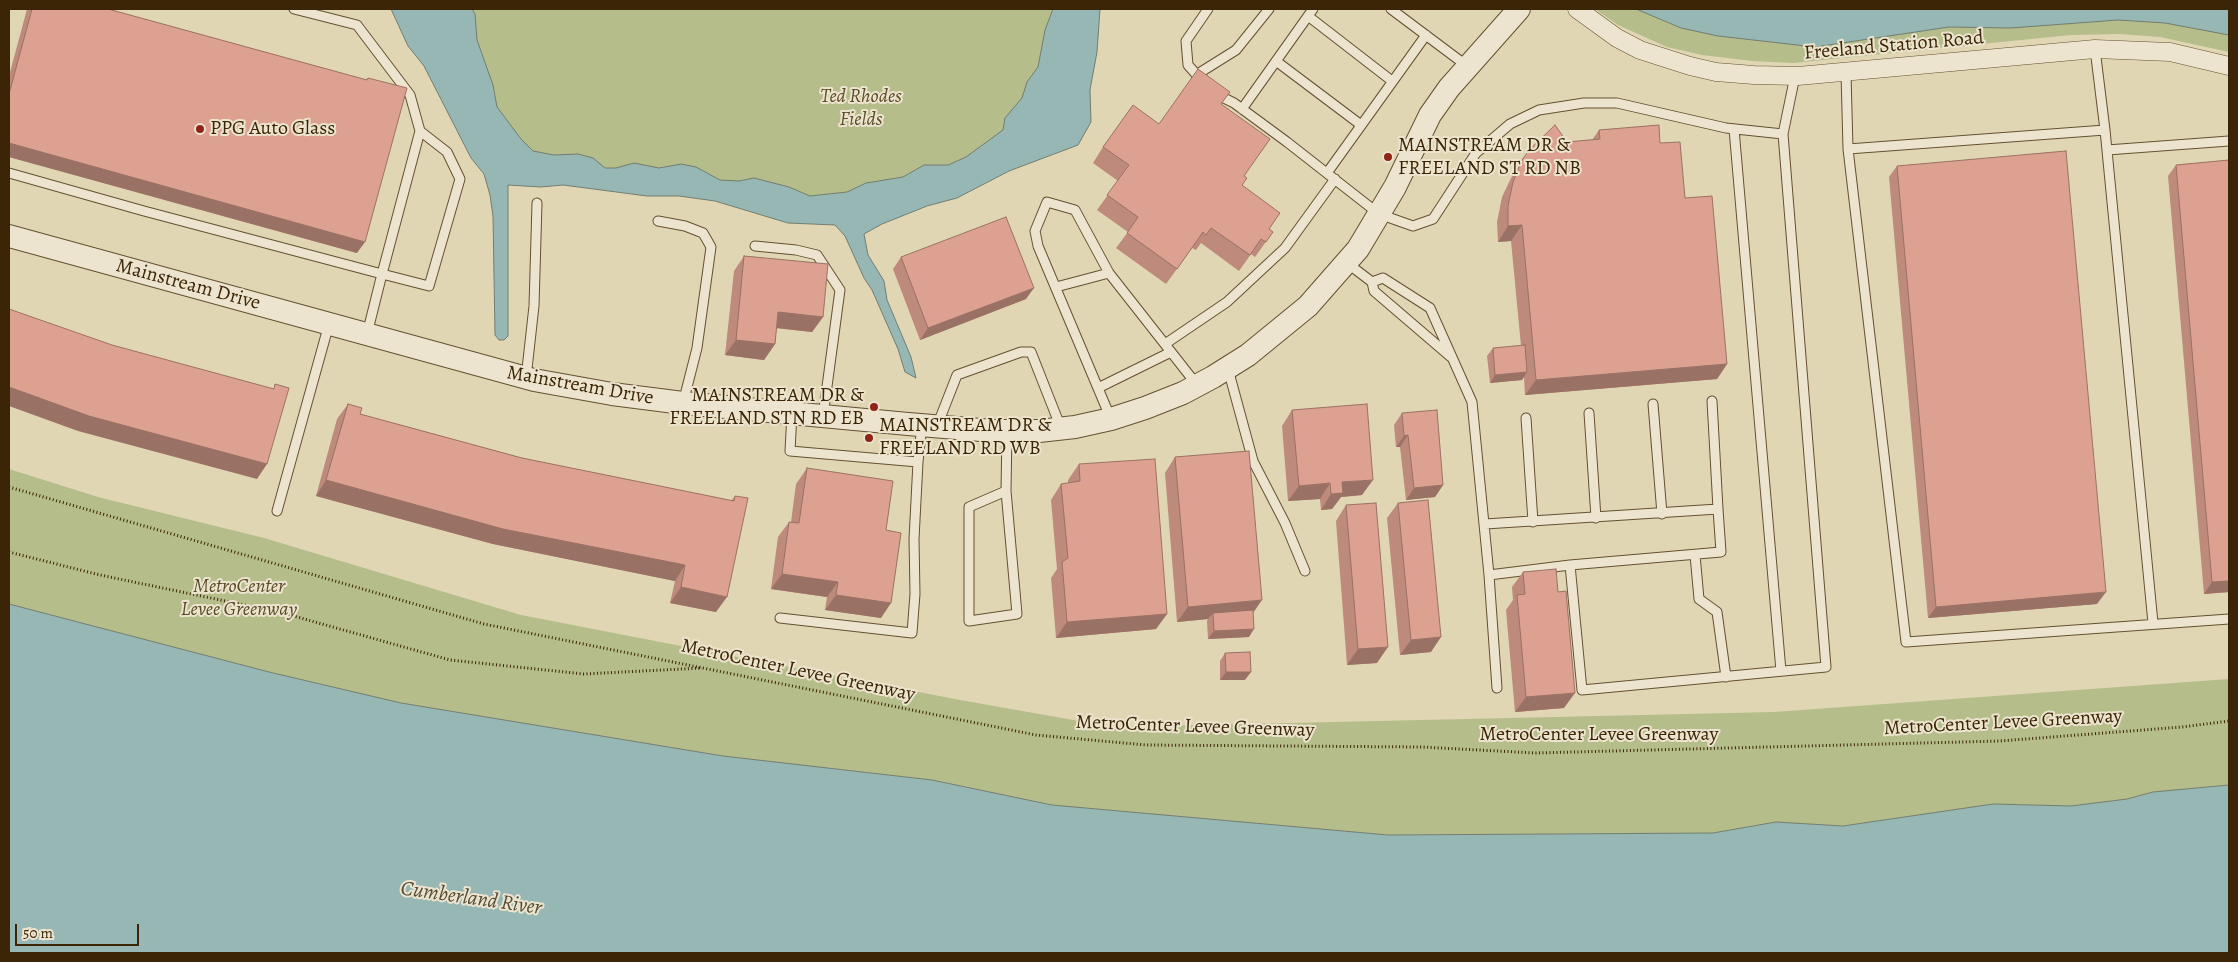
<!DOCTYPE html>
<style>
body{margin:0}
#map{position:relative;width:2238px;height:962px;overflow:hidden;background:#e1d6b3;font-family:Alegreya,serif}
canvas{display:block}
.frame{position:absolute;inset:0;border:10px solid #3b2506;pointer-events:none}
.scale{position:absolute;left:15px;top:924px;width:124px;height:22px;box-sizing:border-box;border:2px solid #3b2506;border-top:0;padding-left:6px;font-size:15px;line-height:18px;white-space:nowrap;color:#3b2506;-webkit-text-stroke:4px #ece4ce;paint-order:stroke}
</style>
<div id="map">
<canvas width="2238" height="962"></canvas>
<div class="frame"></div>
<div class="scale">50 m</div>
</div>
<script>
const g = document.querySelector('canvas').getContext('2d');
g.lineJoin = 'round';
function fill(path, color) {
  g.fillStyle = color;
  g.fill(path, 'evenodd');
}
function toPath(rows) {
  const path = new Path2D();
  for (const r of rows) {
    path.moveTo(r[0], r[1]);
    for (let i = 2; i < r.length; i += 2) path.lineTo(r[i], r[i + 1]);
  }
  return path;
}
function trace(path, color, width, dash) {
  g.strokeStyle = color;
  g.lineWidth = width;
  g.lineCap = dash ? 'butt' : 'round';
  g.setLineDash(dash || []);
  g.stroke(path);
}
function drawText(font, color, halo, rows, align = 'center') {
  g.font = font + ' Alegreya,serif';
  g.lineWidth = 4;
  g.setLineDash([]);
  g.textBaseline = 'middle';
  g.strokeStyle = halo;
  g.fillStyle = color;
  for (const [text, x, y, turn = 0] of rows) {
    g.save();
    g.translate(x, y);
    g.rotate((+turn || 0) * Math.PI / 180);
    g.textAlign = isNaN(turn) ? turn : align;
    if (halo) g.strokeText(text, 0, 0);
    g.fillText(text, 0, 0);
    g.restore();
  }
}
fill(toPath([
 [392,9,1080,9,1065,125,878,210,501,157],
 [1595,9,2229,9,2229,52,2160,37,2119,34,2071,35,1793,63,1752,61,1702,55,1667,47,1618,25],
 [9,469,98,497,264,538,521,615,960,700,1113,727,1774,712,2229,679,2229,785,2153,792,2127,799,2071,806,1993,804,1843,826,1776,822,1713,833,1388,835,1052,805,932,780,723,756,401,703,269,672,9,604]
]), '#b5bd8b');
const water = toPath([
 [391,9,472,9,475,14,477,40,493,85,497,107,521,139,533,151,554,155,578,154,593,158,605,168,616,168,634,163,659,168,681,164,696,167,720,180,739,181,754,178,789,187,810,196,847,192,866,183,903,177,924,165,948,165,966,157,1003,130,1005,118,1022,98,1027,82,1038,67,1045,30,1053,9,1100,9,1097,52,1090,90,1091,122,1078,145,1009,171,957,198,927,206,882,224,864,234,868,255,884,281,887,300,911,357,916,378,905,372,898,349,872,290,864,278,845,236,835,225,788,223,715,201,679,196,647,196,563,185,541,187,508,185,508,336,504,340,499,340,495,335,493,216,490,195,484,174,471,158,424,66,408,46,391,9],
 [1636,9,2229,9,2229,35,2165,23,2118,20,2011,28,1949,27,1815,47,1718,36,1681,28,1636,9],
 [9,604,269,672,401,703,723,756,932,780,1052,805,1388,835,1713,833,1776,822,1843,826,1993,804,2071,806,2127,799,2153,792,2229,785,2229,953,9,953,9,604]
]);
fill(water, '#97b7b5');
trace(water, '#727d6f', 1);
const service = toPath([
 [294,9,357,25,410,95,420,131],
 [1391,9,1467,66],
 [1308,16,1392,81],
 [2095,49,2105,130,1848,149,1906,642,2229,619],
 [1276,61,1361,125],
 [1846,73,1848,149],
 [1196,75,1236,50,1269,9],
 [1203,82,1188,65,1186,41,1208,9],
 [1216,94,1234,103,1287,142,1379,214,1413,226,1433,219,1476,153,1510,124,1539,110,1584,103,1617,103,1726,128,1783,134,1795,76],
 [1242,109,1313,9],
 [1734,129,1781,671],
 [2105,130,2153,623],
 [2107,150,2229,141],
 [9,173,144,211,382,274,429,286,460,179,447,152,420,131,382,274,367,334],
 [1327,173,1426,35],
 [658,221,685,226,703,233,711,247,697,348,683,403],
 [755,246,796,250,817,255,840,290,823,416],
 [1347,263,1372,282],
 [1056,287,1109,273],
 [1165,344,1227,302,1285,248,1335,179],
 [1451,357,1374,291,1372,282,1383,278,1430,308,1472,402,1489,575,1570,565,1582,690,1826,667,1783,134],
 [1228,369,1253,461,1285,523,1305,571],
 [526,378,534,306,537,203],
 [1098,388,1171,352],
 [1712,401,1718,509],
 [1653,404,1662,514],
 [792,413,790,451,918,462,922,425],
 [1589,413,1596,518],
 [1526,418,1533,522],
 [1111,419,1038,246,1035,231,1047,202,1075,210,1109,273,1197,385],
 [937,426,957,375,1021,352,1031,352,1061,428],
 [1006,491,1017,614,969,621,969,507,1006,491,1007,431],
 [277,511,329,324],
 [1485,524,1718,509,1721,552,1570,565],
 [1695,555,1699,599,1717,612,1726,677],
 [1489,575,1497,688],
 [780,618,912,633,915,594,914,539,918,462]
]);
const minor = toPath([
 [1577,9,1617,38,1640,50,1690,66,1716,72,1754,75,1798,76,2095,49,2170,52,2229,66]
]);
const tertiary = toPath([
 [9,236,534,380,612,394,683,403,908,424,993,431,1039,431,1075,427,1111,419,1145,408,1183,393,1213,377,1248,355,1308,306,1358,249,1395,187,1430,115,1449,88,1519,9]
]);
trace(service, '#645131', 11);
trace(minor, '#645131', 19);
trace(tertiary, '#645131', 24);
trace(toPath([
 [9,487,484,624,1036,735,1146,745,1422,747,1535,753,2000,741,2182,727,2229,721],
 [9,552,100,575,283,613,450,660,584,674,702,668]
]), '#3b2506', 3, [1, 2.5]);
trace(service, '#ece4ce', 9);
trace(minor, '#ece4ce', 18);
trace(tertiary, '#ece4ce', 22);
fill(toPath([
 [27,9,108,9,366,80,368,78,357,253,9,157,9,76],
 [1221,104,1244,176,1242,185,1269,229,1273,232,1255,257,1251,254,1239,271,1201,243,1196,250,1192,248,1166,284,1116,248,1128,232,1097,210,1118,181,1093,163,1103,147,1159,124],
 [1599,130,1660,143,1685,198,1727,364,1717,379,1525,395,1524,377,1522,380,1490,383,1487,356,1493,348,1521,346,1511,241,1498,242,1497,222,1502,197,1512,176,1530,149,1567,142,1592,140],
 [2229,160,2229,592,2204,594,2168,176,2176,165],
 [1897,166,2097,604,1928,618,1889,177],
 [744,256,823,317,812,332,776,328,775,344,764,360,725,355,734,271],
 [901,257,1026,299,920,340,893,269],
 [348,404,360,414,522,458,731,501,735,496,716,612,670,603,675,581,493,544,316,496,337,419],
 [1292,410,1362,495,1341,497,1332,509,1321,510,1320,499,1288,501,1282,426],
 [1402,413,1443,485,1435,497,1406,500,1400,447,1396,447,1394,425],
 [1175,457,1253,613,1249,637,1208,639,1207,621,1208,619,1177,622,1165,473],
 [1079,464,1167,614,1156,629,1056,638,1051,578,1057,569,1051,500,1061,484,1068,483,1068,480],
 [807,468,886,530,881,618,825,610,827,597,771,589,778,537,789,522,791,522,796,484],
 [1398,503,1431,652,1400,655,1387,518],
 [1346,505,1377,663,1347,665,1336,521],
 [1523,572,1564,708,1515,712,1506,610,1513,600,1512,587],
 [1225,653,1245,680,1220,680,1220,661]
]), '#bd8a7c');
fill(toPath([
 [9,143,365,242,357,253,9,157],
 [1522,225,1511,241,1498,242,1508,226],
 [1034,288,1026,299,920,340,928,328],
 [778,312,823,317,812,332,767,327],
 [736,340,775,344,764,360,725,355],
 [1727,364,1717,379,1525,395,1536,380],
 [1527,372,1522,380,1490,383,1495,375],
 [9,387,267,464,257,479,78,431,9,406],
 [1408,435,1400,447,1396,447,1404,436],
 [326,480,685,565,675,581,493,544,316,496],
 [1373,480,1362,495,1341,497,1332,509,1321,510,1331,494,1342,482],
 [1330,483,1320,499,1288,501,1299,486],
 [1443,485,1435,497,1406,500,1414,488],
 [782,574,838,582,827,597,771,589],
 [2229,581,2229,592,2204,594,2212,582],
 [681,587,727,597,716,612,670,603],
 [2106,592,2097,604,1928,618,1936,607],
 [836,595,891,603,881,618,825,610],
 [1262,600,1251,616,1213,613,1208,619,1177,622,1188,607],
 [1167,614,1156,629,1056,638,1067,622],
 [1254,629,1249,637,1208,639,1214,631],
 [1441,637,1431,652,1400,655,1411,640],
 [1388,647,1377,663,1347,665,1358,649],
 [1226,672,1251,672,1245,680,1220,680],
 [1575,693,1564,708,1515,712,1526,697]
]), '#9a7165');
const building = toPath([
 [32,9,108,9,367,80,368,78,407,88,365,242,9,143,9,94,32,9],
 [1198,69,1230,92,1221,104,1270,139,1244,176,1247,178,1242,185,1280,213,1269,229,1273,232,1266,242,1261,239,1250,255,1211,228,1206,235,1203,232,1177,269,1127,233,1138,217,1107,195,1129,165,1103,147,1133,105,1159,124,1198,69],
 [1555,125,1567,142,1600,139,1599,130,1659,125,1660,143,1680,142,1685,198,1712,196,1727,364,1536,380,1522,225,1508,226,1508,206,1513,182,1522,160,1530,149,1555,125],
 [2066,151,2106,592,1936,607,1897,166,2066,151],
 [2229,160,2229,581,2212,582,2176,165,2229,160],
 [1006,217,1034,288,928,328,901,257,1006,217],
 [744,256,828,264,823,317,778,312,775,344,736,340,744,256],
 [9,309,112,345,274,389,275,384,289,388,267,464,89,416,9,387,9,309],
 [1525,345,1527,372,1495,375,1493,348,1525,345],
 [348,404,362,408,360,414,522,458,734,501,735,496,748,498,727,597,681,587,685,565,503,529,326,480,348,404],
 [1367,404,1373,480,1342,482,1343,493,1331,494,1330,483,1299,486,1292,410,1367,404],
 [1437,410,1443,485,1414,488,1408,435,1404,436,1402,413,1437,410],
 [1249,451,1262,600,1188,607,1175,457,1249,451],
 [1155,459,1167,614,1067,622,1062,562,1068,558,1061,484,1080,481,1079,464,1155,459],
 [807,468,893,481,886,530,901,533,891,603,836,595,838,582,782,574,789,522,799,523,807,468],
 [1428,500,1441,637,1411,640,1398,503,1428,500],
 [1376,503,1388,647,1358,649,1346,505,1376,503],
 [1556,569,1558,592,1566,591,1575,693,1526,697,1517,595,1525,594,1523,572,1556,569],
 [1253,610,1254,629,1214,631,1213,613,1253,610],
 [1250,652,1251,672,1226,672,1225,653,1250,652]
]);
fill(building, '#dca190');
trace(building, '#9a7165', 1);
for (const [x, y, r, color] of [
 [200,129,5,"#8f2418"],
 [1388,157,5,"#8f2418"],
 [874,407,5,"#8f2418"],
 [869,438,5,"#8f2418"]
]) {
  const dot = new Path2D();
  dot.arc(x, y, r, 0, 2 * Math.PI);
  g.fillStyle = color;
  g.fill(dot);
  trace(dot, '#ece4ce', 2);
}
drawText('20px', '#3b2506', '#ece4ce', [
 ["Freeland Station Road",1894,46,-5],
 ["Mainstream Drive",188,285,15],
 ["Mainstream Drive",580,386,10],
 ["MetroCenter Levee Greenway",798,671,12],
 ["MetroCenter Levee Greenway",2003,723,-3],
 ["MetroCenter Levee Greenway",1195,727,2],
 ["MetroCenter Levee Greenway",1599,735]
]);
drawText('italic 20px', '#5a4b27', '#ece4ce', [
 ["Ted Rhodes",861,97],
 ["Fields",861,120],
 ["MetroCenter",239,587],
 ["Levee Greenway",239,610]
]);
drawText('20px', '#3b2506', '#ece4ce', [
 ["PPG Auto Glass",210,129],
 ["MAINSTREAM DR &",1398,146],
 ["FREELAND ST RD NB",1398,169],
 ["MAINSTREAM DR &",864,396,"right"],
 ["FREELAND STN RD EB",864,419,"right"],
 ["MAINSTREAM DR &",879,426],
 ["FREELAND RD WB",879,449]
], 'left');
drawText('italic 21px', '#524a32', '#ece4ce', [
 ["Cumberland River",471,899,8]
]);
</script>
